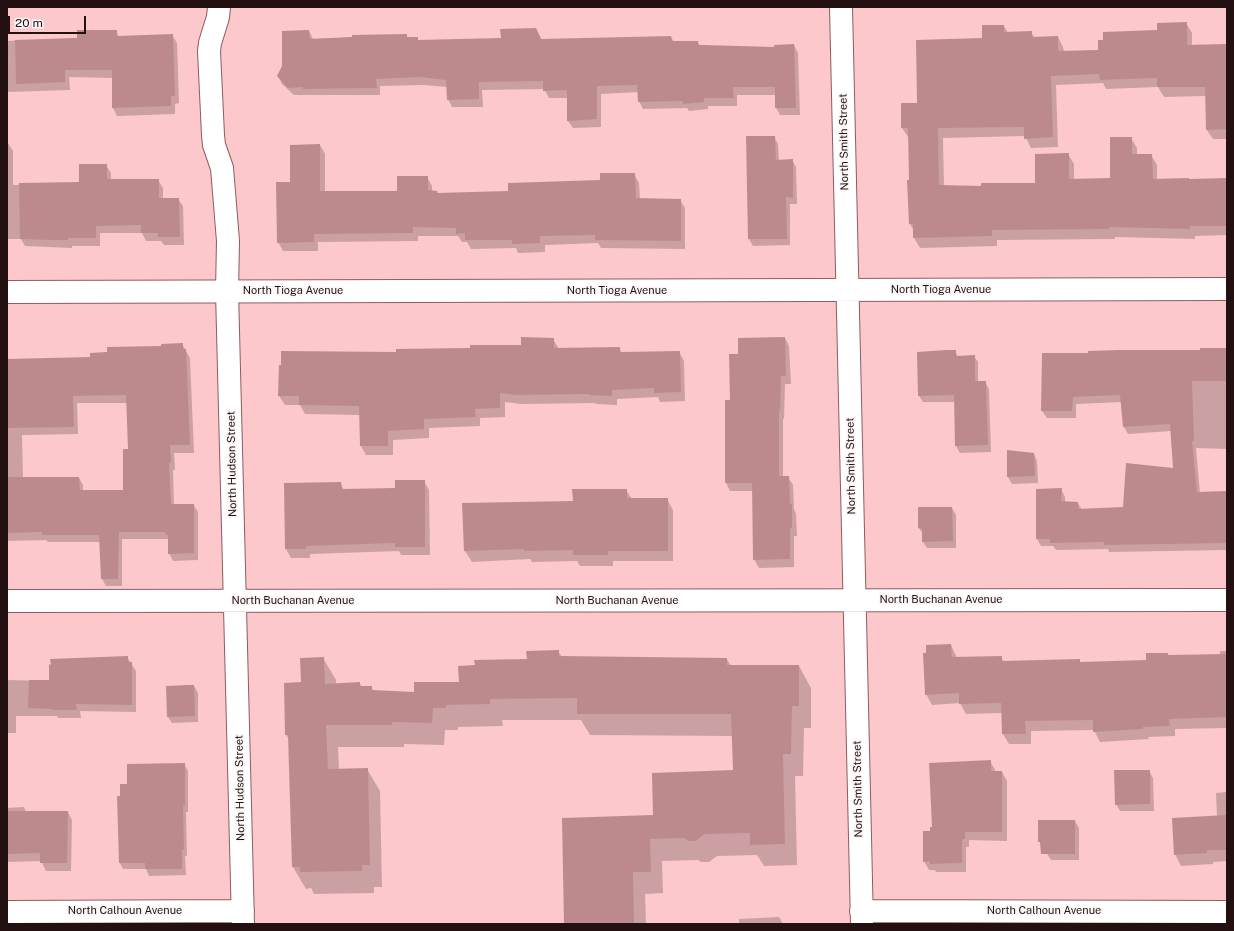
<!DOCTYPE html>
<style>
body{margin:0}
#map{position:relative;width:1234px;height:931px;overflow:hidden;background:#fdc8cb;font-family:"Public Sans",sans-serif}
canvas{display:block}
.frame{position:absolute;inset:0;border:8px solid #231112;pointer-events:none}
.scale{position:absolute;left:8px;top:16px;width:78px;height:18px;box-sizing:border-box;border:2px solid #231112;border-top:0;padding-left:5px;font-size:12px;line-height:14px;white-space:nowrap;color:#231112;-webkit-text-stroke:3px #fcf7f7;paint-order:stroke}
</style>
<div id="map">
<canvas width="1234" height="931"></canvas>
<div class="frame"></div>
<div class="scale">20 m</div>
</div>
<script>
const g = document.querySelector('canvas').getContext('2d');
g.lineJoin = 'round';
function fill(path, color) {
  g.fillStyle = color;
  g.fill(path, 'evenodd');
}
function toPath(rows) {
  const path = new Path2D();
  for (const r of rows) {
    path.moveTo(r[0], r[1]);
    for (let i = 2; i < r.length; i += 2) path.lineTo(r[i], r[i + 1]);
  }
  return path;
}
function trace(path, color, width, dash) {
  g.strokeStyle = color;
  g.lineWidth = width;
  g.lineCap = dash ? 'butt' : 'round';
  g.setLineDash(dash || []);
  g.stroke(path);
}
function drawText(font, color, halo, rows, align = 'center') {
  g.font = font + ' "Public Sans",sans-serif';
  g.lineWidth = 3.5;
  g.setLineDash([]);
  g.textBaseline = 'middle';
  g.strokeStyle = halo;
  g.fillStyle = color;
  for (const [text, x, y, turn = 0] of rows) {
    g.save();
    g.translate(x, y);
    g.rotate((+turn || 0) * Math.PI / 180);
    g.textAlign = isNaN(turn) ? turn : align;
    if (halo) g.strokeText(text, 0, 0);
    g.fillText(text, 0, 0);
    g.restore();
  }
}
fill(toPath([
 [1186,23,1192,33,1192,46,1227,45,1227,139,1213,139,1207,130,1206,96,1164,97,1158,87,1106,89,1103,83,1056,85,1058,147,1031,148,1025,136,943,138,944,187,982,187,1036,184,1068,154,1074,164,1074,180,1112,179,1131,138,1137,148,1137,155,1151,155,1157,165,1157,180,1227,179,1227,235,1195,236,1195,239,1115,237,1115,239,997,240,997,246,920,248,914,238,914,231,910,224,908,181,910,181,910,137,908,137,902,128,918,104,984,39,1004,26,1008,33,1031,32,1035,38,1058,37,1063,47,1064,52,1099,50,1158,31],
 [536,29,542,40,671,37,674,42,698,42,700,46,775,48,794,45,798,53,800,115,780,115,776,108,776,95,737,95,737,106,708,106,708,109,689,111,687,108,643,109,639,101,639,92,601,94,601,127,573,128,568,121,568,98,549,98,544,89,482,90,483,107,452,107,448,99,447,87,424,85,380,86,380,95,294,95,282,84,278,76,309,31,313,39,406,35,408,38,417,38,419,41,502,39],
 [116,31,119,37,172,35,177,43,179,103,175,104,175,114,117,116,113,108,113,78,69,77,70,90,7,92,7,41,78,38],
 [774,137,778,144,779,161,792,160,796,167,797,204,790,204,790,245,753,246,749,239],
 [7,143,8,143,13,151,13,185,80,183,106,165,111,173,111,180,158,180,163,188,163,199,178,199,183,206,184,245,164,245,161,241,146,241,142,233,100,233,100,246,72,246,72,248,25,246,21,239,7,239],
 [320,145,325,154,325,192,398,192,427,177,432,186,432,191,437,191,438,194,509,192,601,180,634,174,639,183,640,199,680,200,685,208,685,249,601,248,598,243,545,245,545,252,518,253,516,248,471,249,467,242,462,242,458,236,418,236,418,241,318,242,318,251,283,251,278,242,291,183],
 [785,338,789,346,791,384,785,384,784,419,783,419,783,477,788,477,793,485,794,509,796,514,797,536,794,536,794,567,759,568,754,559,753,491,730,491,726,483,726,401,731,401,739,355],
 [553,339,559,349,619,348,622,353,679,352,684,361,685,401,660,402,658,397,617,399,617,405,596,404,595,403,522,404,505,402,505,417,480,418,480,426,429,428,429,438,393,440,393,455,366,455,361,446,360,415,305,414,300,405,285,405,279,396,280,366,397,353,522,346],
 [182,344,190,358,194,453,174,453,175,470,173,470,174,505,193,504,198,512,198,560,173,561,169,553,169,539,122,539,122,586,106,586,102,579,101,542,48,542,46,540,7,541,7,360,91,358],
 [77,403,128,403,129,450,124,491,83,491,83,485,79,478,23,478,22,435,78,434],
 [1227,349,1227,449,1196,448,1200,493,1227,492,1227,550,1109,552,1108,549,1056,550,1053,546,1041,546,1037,539,1061,489,1065,497,1065,502,1078,503,1082,510,1123,508,1174,469,1171,431,1128,434,1124,427,1122,402,1076,404,1076,418,1047,418,1042,411,1089,354],
 [955,351,958,357,974,356,978,362,978,382,985,382,989,389,991,452,960,453,956,446,955,402,923,402,919,396],
 [1008,451,1034,454,1037,461,1038,483,1012,484,1008,477],
 [424,481,429,490,430,555,401,555,399,551,310,554,310,558,291,558,286,549,285,484,340,483,344,490,396,489],
 [626,490,632,499,667,499,673,510,673,561,613,561,613,566,580,566,577,561,532,562,530,559,472,562,465,551,574,502],
 [952,508,956,515,956,548,927,548,923,542,923,534,919,528],
 [951,645,957,658,1001,657,1004,662,1080,663,1147,661,1167,654,1169,656,1220,655,1220,651,1227,651,1227,728,1175,729,1175,736,1148,737,1149,739,1100,742,1094,730,1031,731,1031,744,1009,744,1003,734,1002,713,966,714,960,703,932,705,926,694],
 [558,651,562,657,727,659,731,666,799,666,811,688,811,728,804,728,803,776,795,776,797,865,764,866,757,855,717,856,709,862,701,862,698,860,662,861,663,893,645,894,646,924,565,924,654,816,734,771,733,736,590,735,581,720,502,720,503,726,458,727,458,730,445,730,444,745,404,744,404,747,338,747,339,770,367,769,380,791,382,887,374,887,374,893,314,894,311,888,306,889,293,867,289,739,286,735,302,683,323,658,336,680,336,684,360,684,362,687,371,687,374,691,415,693,460,683],
 [127,657,136,671,136,712,80,711,81,718,58,718,57,716,16,716,16,733,7,733,7,680,50,681],
 [194,686,198,693,198,722,172,723,168,717],
 [990,761,995,770,995,772,1002,772,1007,781,1007,841,969,840,969,847,966,847,966,872,936,872,935,870,929,870,924,861,931,832],
 [184,764,188,771,188,812,186,812,187,856,185,856,186,875,149,876,146,869,123,869,120,863,121,797,128,785],
 [1149,771,1153,778,1154,811,1120,811,1116,804],
 [1227,792,1227,861,1213,862,1213,864,1181,866,1175,854,1217,817,1216,793],
 [24,807,26,812,68,812,72,820,71,871,46,871,41,861,7,862,7,808],
 [1075,821,1079,828,1079,860,1051,860,1039,841],
 [779,917,783,924,739,924,739,919]
]), '#0003');
fill(toPath([
 [1187,22,1187,45,1227,44,1227,129,1206,130,1205,87,1157,87,1157,78,1100,80,1099,74,1051,76,1053,137,1024,139,1024,127,938,128,939,185,981,186,981,183,1035,183,1035,154,1069,153,1069,179,1110,178,1110,137,1132,137,1132,154,1152,154,1153,179,1189,178,1189,179,1227,178,1227,226,1190,226,1190,229,1109,227,1109,229,992,230,992,236,913,238,913,224,909,224,907,180,909,180,908,128,901,128,901,103,917,103,916,40,982,38,982,25,1004,25,1004,32,1032,31,1032,37,1058,36,1058,51,1098,50,1098,40,1103,40,1103,32,1157,30,1157,23],
 [536,28,541,39,671,36,672,41,698,41,698,45,703,45,774,47,774,45,794,44,796,108,775,108,775,87,733,87,734,98,704,98,704,102,683,104,683,101,638,102,637,85,597,86,597,119,567,121,567,90,543,91,543,81,479,82,479,99,447,100,446,80,420,77,376,79,377,88,303,89,303,87,288,88,277,76,282,66,282,31,309,30,310,39,352,37,352,35,407,34,407,37,418,37,418,40,501,38,500,29],
 [77,30,117,30,117,36,173,34,175,96,171,96,171,106,112,108,112,70,65,70,65,82,16,84,15,40,77,38],
 [746,136,775,136,776,160,793,159,793,198,786,197,787,239,748,239],
 [320,144,320,191,397,191,397,176,428,176,428,190,437,191,437,193,508,191,508,183,600,180,600,173,635,173,636,198,681,199,681,241,595,240,595,235,540,236,540,243,512,244,512,240,465,240,465,233,456,234,456,228,413,227,413,233,314,234,314,242,277,243,276,182,290,182,290,145],
 [79,164,107,164,107,179,159,179,159,198,179,198,180,237,158,237,158,233,141,233,141,225,96,226,96,238,68,238,68,240,52,240,20,239,19,183,79,182],
 [521,337,554,338,554,348,620,347,620,352,680,351,681,392,654,393,654,388,612,390,612,396,589,395,589,394,516,395,500,393,500,408,475,409,476,417,424,419,424,429,388,431,388,446,360,446,359,406,299,405,299,396,278,396,279,365,281,365,281,351,396,352,396,349,470,348,470,345,521,345],
 [785,337,786,376,781,376,780,411,779,411,779,476,789,476,790,504,792,504,792,528,790,528,790,559,753,560,752,483,725,483,725,400,730,400,729,354,738,354,738,338],
 [183,343,183,349,186,349,190,445,170,445,171,462,169,463,171,504,194,504,194,553,168,554,168,535,166,535,165,532,119,532,118,579,101,579,99,535,42,535,42,532,7,533,7,477,79,477,80,490,123,490,123,449,128,449,126,395,73,396,74,427,7,428,7,359,90,357,90,353,107,352,107,347,161,346,161,344],
 [1200,348,1227,348,1227,381,1192,381,1194,441,1192,441,1197,492,1227,491,1227,543,1104,545,1104,542,1050,543,1050,539,1036,539,1036,489,1062,488,1061,501,1078,502,1078,509,1123,507,1126,463,1173,468,1170,424,1123,427,1120,395,1073,397,1072,411,1041,411,1042,353,1088,353,1088,351,1119,350,1200,350],
 [946,350,956,350,956,356,975,355,975,381,986,381,988,445,955,446,954,395,918,396,917,352],
 [1007,450,1034,453,1035,476,1007,477],
 [395,480,425,480,425,547,395,547,395,543,306,546,306,549,285,549,284,483,341,482,342,489,395,488],
 [572,489,627,489,627,498,668,498,668,551,608,551,608,555,573,555,573,550,524,551,524,549,464,551,462,503,573,501],
 [918,507,952,507,953,541,922,542,922,529,918,528],
 [951,644,952,657,1002,656,1002,661,1080,659,1080,662,1146,660,1146,653,1168,653,1168,655,1227,654,1227,717,1169,719,1170,726,1143,727,1143,729,1093,732,1093,720,1025,721,1026,734,1002,734,1001,703,959,704,959,693,925,695,923,653,926,653,926,645],
 [559,650,559,656,727,658,727,665,799,665,799,706,792,706,791,754,783,754,785,844,750,845,750,833,704,834,696,841,688,841,684,838,650,839,651,872,633,872,634,924,564,924,562,818,653,815,652,773,733,770,731,714,577,714,577,698,490,699,490,704,446,705,446,708,433,708,432,723,392,722,392,725,326,725,328,769,368,768,370,865,362,865,362,871,300,872,300,867,292,867,288,735,285,735,284,683,301,682,300,658,324,657,325,684,360,682,360,686,372,686,372,690,414,692,414,682,459,682,458,666,475,665,474,660,527,659,526,651],
 [128,656,128,662,132,662,132,705,76,704,77,710,52,710,52,709,28,708,29,680,49,680,49,664,51,665,50,659],
 [188,685,194,685,195,716,167,717,166,686],
 [991,760,991,771,1002,771,1002,832,965,832,965,839,962,839,962,863,930,864,930,861,923,862,923,831,930,831,930,827,932,827,929,763],
 [185,763,185,805,183,805,184,850,182,849,182,869,145,869,145,863,119,863,117,796,120,796,120,784,127,784,127,764],
 [1114,770,1150,770,1150,804,1115,805],
 [7,811,68,811,67,863,40,863,40,853,7,854],
 [1227,815,1227,850,1207,850,1207,853,1174,855,1172,818],
 [1038,820,1075,820,1075,854,1041,854,1040,842,1038,842]
]), '#bc8a8d');
const street = toPath([
 [219,7,218,17,210,43,209,51,213,135,214,145,222,168,228,241,227,291,243,924],
 [841,7,862,924],
 [7,292,1227,289],
 [7,601,1227,600],
 [861,911,1227,912],
 [7,912,243,911]
]);
trace(street, '#8b5d60', 24);
trace(street, '#fff', 22);
drawText('11px', '#231112', '#fcf7f7', [
 ["North Smith Street",844,142,-91],
 ["North Tioga Avenue",941,290],
 ["North Tioga Avenue",293,291],
 ["North Tioga Avenue",617,291],
 ["North Hudson Street",232,464,-91],
 ["North Smith Street",851,466,-91],
 ["North Buchanan Avenue",941,600],
 ["North Buchanan Avenue",293,601],
 ["North Buchanan Avenue",617,601],
 ["North Hudson Street",240,788,-91],
 ["North Smith Street",858,789,-91],
 ["North Calhoun Avenue",125,911],
 ["North Calhoun Avenue",1044,911]
]);
</script>
